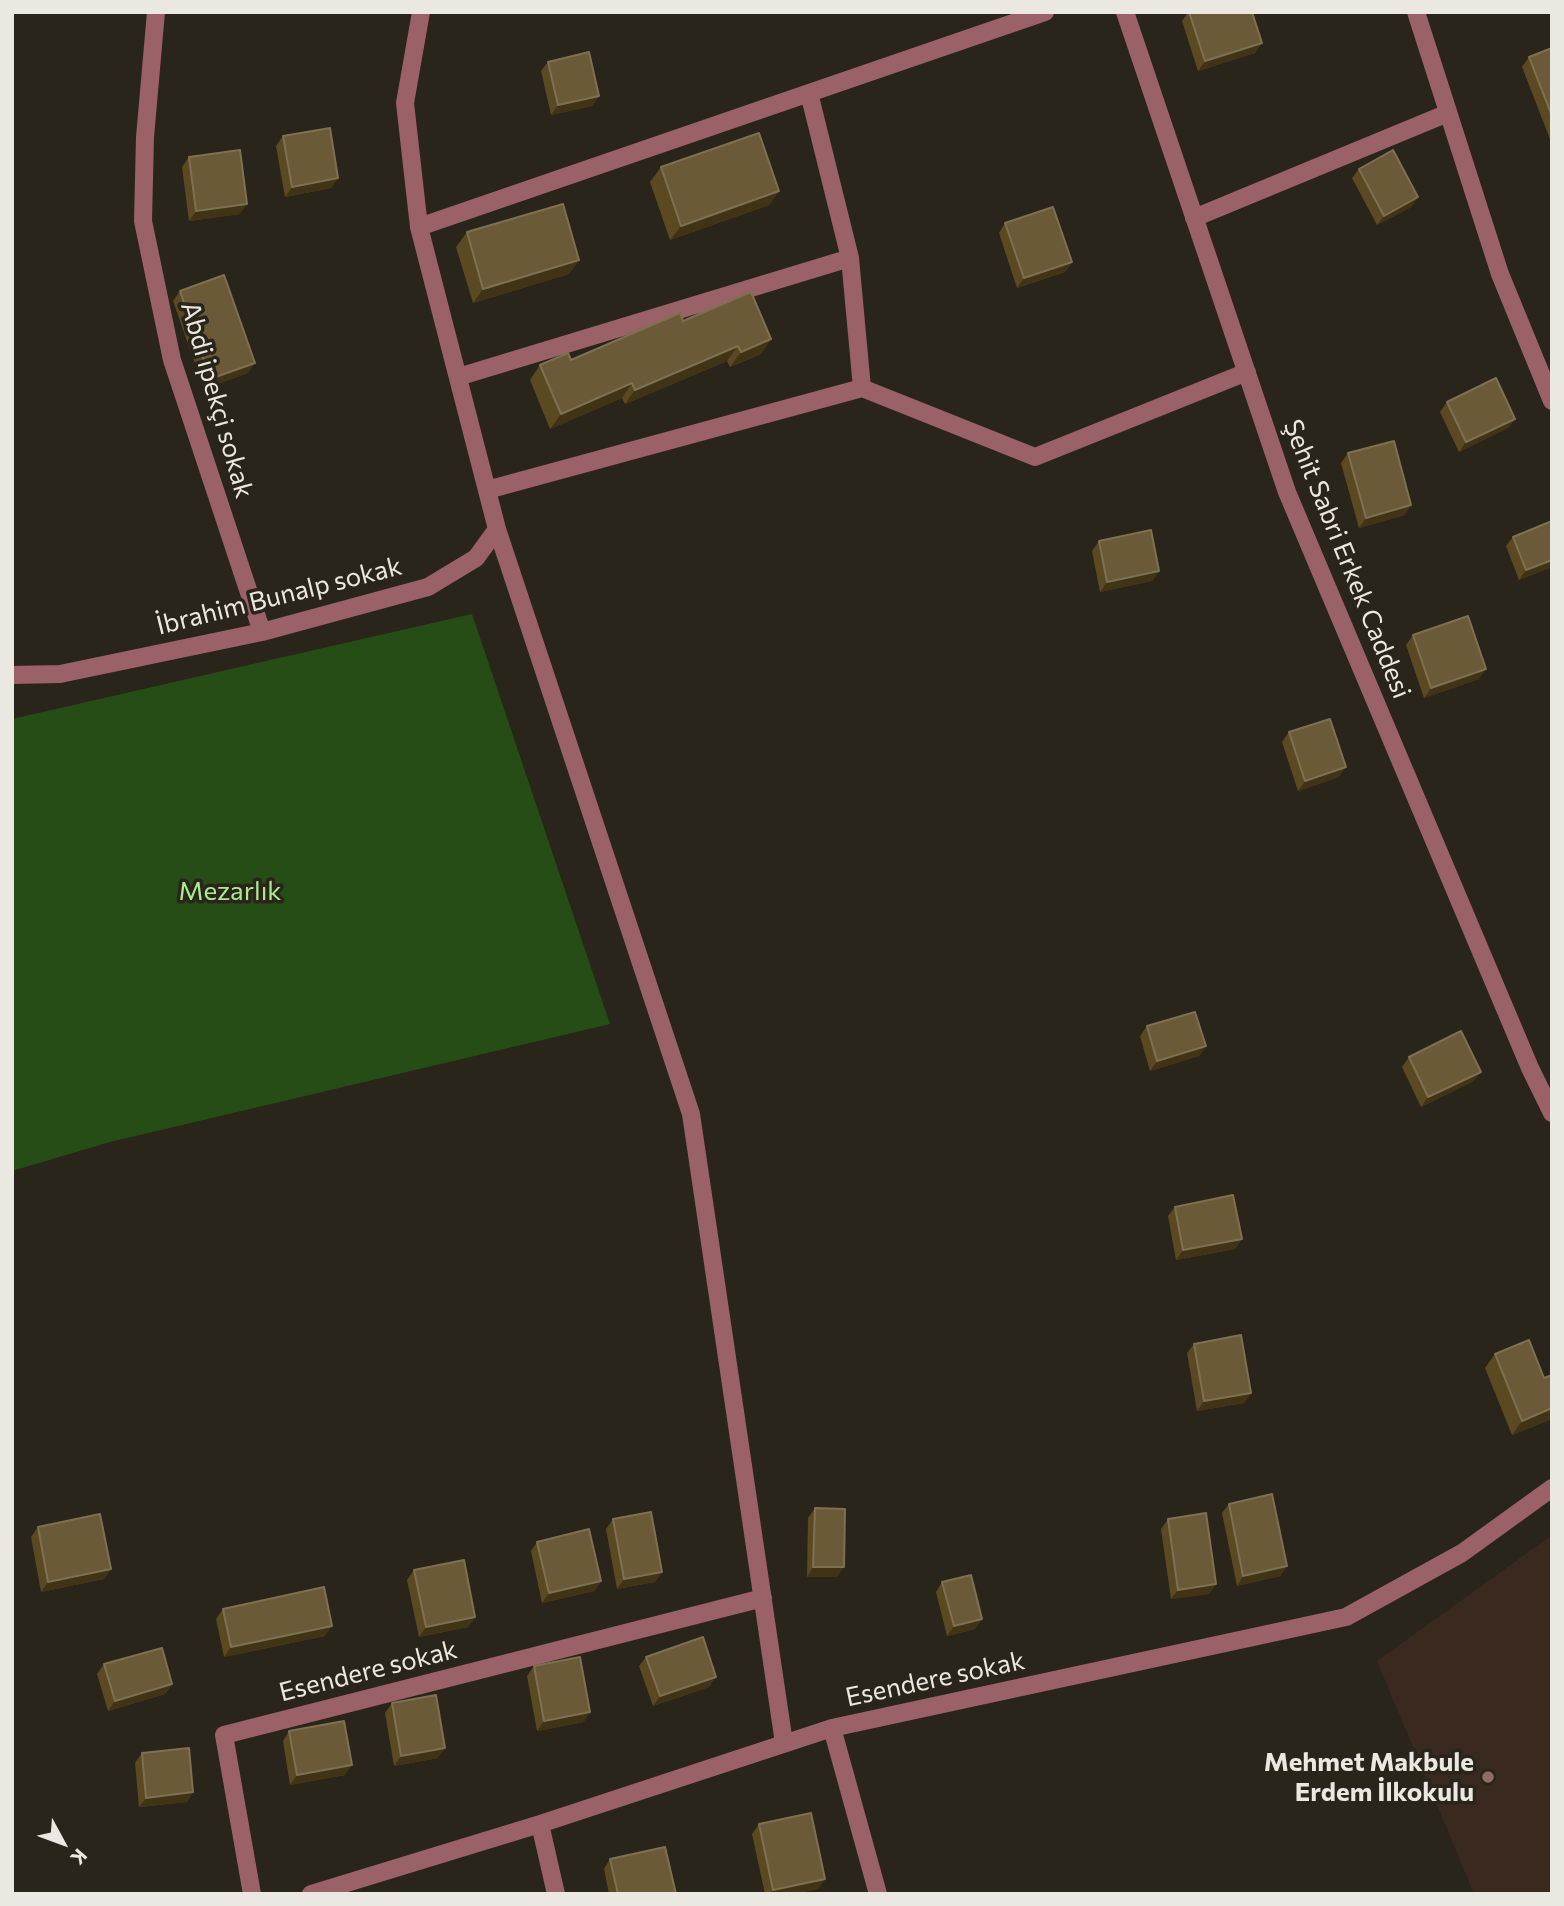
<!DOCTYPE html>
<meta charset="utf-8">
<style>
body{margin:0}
#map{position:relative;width:1564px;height:1906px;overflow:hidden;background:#2a251a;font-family:Commissioner,sans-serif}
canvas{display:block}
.frame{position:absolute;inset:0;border:14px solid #ebe8e1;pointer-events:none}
.north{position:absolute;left:28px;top:1808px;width:70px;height:70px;-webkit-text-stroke:5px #2a251a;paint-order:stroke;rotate:131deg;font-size:19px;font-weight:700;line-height:28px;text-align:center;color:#ebe8e1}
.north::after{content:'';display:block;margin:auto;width:24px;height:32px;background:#ebe8e1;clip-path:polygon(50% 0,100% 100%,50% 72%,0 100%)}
</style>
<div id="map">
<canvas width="1564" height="1906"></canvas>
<div class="frame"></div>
<div class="north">K</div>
</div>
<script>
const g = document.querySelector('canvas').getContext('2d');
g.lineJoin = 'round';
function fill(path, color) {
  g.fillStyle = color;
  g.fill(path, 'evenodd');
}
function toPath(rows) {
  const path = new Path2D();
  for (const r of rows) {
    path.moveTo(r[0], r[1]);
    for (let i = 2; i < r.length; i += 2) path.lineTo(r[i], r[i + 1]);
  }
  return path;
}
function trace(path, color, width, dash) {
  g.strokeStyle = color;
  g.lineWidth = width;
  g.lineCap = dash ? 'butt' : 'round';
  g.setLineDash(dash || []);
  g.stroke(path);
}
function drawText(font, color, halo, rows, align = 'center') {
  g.font = font + ' Commissioner,sans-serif';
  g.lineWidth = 7;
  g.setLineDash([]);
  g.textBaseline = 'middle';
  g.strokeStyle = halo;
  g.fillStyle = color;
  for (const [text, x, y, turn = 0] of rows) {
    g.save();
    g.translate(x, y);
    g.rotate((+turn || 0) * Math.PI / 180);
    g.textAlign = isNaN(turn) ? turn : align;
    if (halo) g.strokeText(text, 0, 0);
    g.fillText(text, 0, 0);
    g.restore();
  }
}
fill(toPath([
 [1552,1535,1552,1894,1474,1894,1377,1661]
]), '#39291e');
fill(toPath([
 [472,614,610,1024,110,1142,12,1171,12,719]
]), '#264d16');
trace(toPath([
 [156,12,145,137,143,221,172,360,262,632],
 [1125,12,1287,492,1530,1068,1552,1113],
 [1416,12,1500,274,1552,401],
 [1194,218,1448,113],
 [419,227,1045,12],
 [458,377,850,258],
 [862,388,1035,457,1247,372],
 [487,490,862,388,850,258,809,93],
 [497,529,691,1114,784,1743],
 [12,675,60,674,262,632,428,587,476,558,497,529,419,227,405,103,421,12],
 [832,1728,878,1894],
 [540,1824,556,1894],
 [252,1894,224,1735,763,1598],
 [311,1894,540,1824,832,1728,1346,1617,1462,1553,1552,1488]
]), '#9a6166', 18);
fill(toPath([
 [1188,12,1252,12,1262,43,1255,53,1198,71,1182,21],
 [1552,48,1552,139,1550,139,1522,67,1529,57],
 [548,62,599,96,592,106,551,115,541,71],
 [283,136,338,178,331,188,285,197,276,146],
 [189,157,240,214,189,221,182,167],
 [661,167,779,191,769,205,670,240,650,182],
 [1359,169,1418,197,1411,207,1377,225,1352,178],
 [1005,223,1072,262,1065,272,1017,288,999,233],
 [467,232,579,260,569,274,473,303,456,247],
 [180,291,248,373,204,389,173,301],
 [683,321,771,339,761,354,730,367,727,361,625,404,622,398,550,429,530,380,540,365,571,360],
 [1447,402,1515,419,1508,428,1459,452,1440,412],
 [1348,453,1405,515,1359,528,1341,463],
 [1513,537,1552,567,1519,580,1506,546],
 [1099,541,1159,571,1152,581,1100,592,1092,551],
 [1413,635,1479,679,1424,698,1406,645],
 [1289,732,1339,777,1298,791,1282,742],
 [1147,1026,1206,1046,1199,1056,1150,1071,1140,1036],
 [1409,1057,1474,1081,1421,1107,1402,1067],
 [1175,1207,1242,1239,1235,1249,1176,1260,1168,1216],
 [1194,1344,1251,1393,1244,1403,1197,1411,1187,1353],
 [1495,1354,1544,1378,1552,1375,1552,1419,1512,1435,1485,1368],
 [1229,1504,1287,1566,1280,1576,1237,1586,1222,1513],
 [815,1508,837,1577,807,1577,808,1518],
 [613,1519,662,1572,655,1582,617,1589,606,1529],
 [1168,1519,1216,1584,1209,1594,1171,1599,1161,1529],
 [38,1527,111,1569,104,1579,41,1592,31,1537],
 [537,1542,601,1581,594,1591,542,1603,531,1551],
 [414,1570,475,1617,468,1627,419,1637,407,1580],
 [942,1582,982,1619,975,1629,947,1636,936,1592],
 [223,1609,325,1636,224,1657,216,1619],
 [646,1657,709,1687,653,1706,639,1666],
 [104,1664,172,1684,165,1694,108,1711,97,1674],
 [534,1666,584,1722,537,1731,527,1676],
 [392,1703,438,1758,394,1766,385,1713],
 [289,1731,345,1775,290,1785,283,1741],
 [142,1753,193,1792,187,1802,139,1807,135,1763],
 [759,1824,825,1879,818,1889,793,1894,765,1894,752,1834],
 [610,1859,676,1894,609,1894,604,1869]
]), '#5b4922');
fill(toPath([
 [1262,43,1255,53,1198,71,1205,61],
 [599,96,592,106,551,115,558,105],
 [338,178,331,188,285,197,292,187],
 [779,191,769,205,670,240,681,226],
 [1418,197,1411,207,1377,225,1384,216],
 [247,204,240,214,189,221,196,211],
 [579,260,569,274,473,303,483,289],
 [1072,262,1065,272,1017,288,1024,278],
 [771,339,761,354,730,367,741,352],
 [738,346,727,361,625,404,635,390],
 [255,363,248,373,204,389,210,379],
 [632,383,622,398,550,429,561,414],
 [1515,419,1508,428,1459,452,1466,442],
 [1411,505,1405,515,1359,528,1366,518],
 [1552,560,1552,567,1519,580,1526,570],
 [1159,571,1152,581,1100,592,1107,582],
 [1486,669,1479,679,1424,698,1431,688],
 [1346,767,1339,777,1298,791,1305,781],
 [1206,1046,1199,1056,1150,1071,1157,1061],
 [1481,1072,1474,1081,1421,1107,1428,1097],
 [1242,1239,1235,1249,1176,1260,1183,1250],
 [1251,1393,1244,1403,1197,1411,1204,1401],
 [1552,1408,1552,1419,1512,1435,1522,1421],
 [1287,1566,1280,1576,1237,1586,1243,1576],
 [813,1567,844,1567,837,1577,807,1577],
 [111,1569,104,1579,41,1592,48,1582],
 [662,1572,655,1582,617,1589,624,1579],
 [601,1581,594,1591,542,1603,549,1593],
 [1216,1584,1209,1594,1171,1599,1178,1590],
 [475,1617,468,1627,419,1637,426,1627],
 [982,1619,975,1629,947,1636,954,1626],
 [332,1626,325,1636,224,1657,231,1647],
 [716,1677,709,1687,653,1706,660,1696],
 [172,1684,165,1694,108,1711,115,1701],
 [590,1712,584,1722,537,1731,544,1721],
 [445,1748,438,1758,394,1766,401,1756],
 [352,1765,345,1775,290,1785,297,1775],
 [193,1792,187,1802,139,1807,146,1798],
 [825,1879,818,1889,793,1894,770,1894,773,1890]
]), '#413316');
const building = toPath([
 [1189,12,1252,12,1262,43,1205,61,1189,12],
 [1552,48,1552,116,1529,57,1552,48],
 [589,52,599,96,558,105,548,62,589,52],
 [330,128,338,178,292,187,283,136,330,128],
 [759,133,779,191,681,226,661,167,759,133],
 [240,150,247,204,196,211,189,157,240,150],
 [1393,150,1418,197,1384,216,1359,169,1393,150],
 [563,204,579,260,483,289,467,232,563,204],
 [1053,207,1072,262,1024,278,1005,223,1053,207],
 [224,275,255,363,210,379,180,291,224,275],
 [751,292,771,339,741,352,738,346,635,390,632,383,561,414,540,365,568,353,571,360,680,313,683,321,751,292],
 [1496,378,1515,419,1466,442,1447,402,1496,378],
 [1394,441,1411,505,1366,518,1348,453,1394,441],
 [1552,521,1552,560,1526,570,1513,537,1552,521],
 [1151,530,1159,571,1107,582,1099,541,1151,530],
 [1468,616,1486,669,1431,688,1413,635,1468,616],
 [1330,719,1346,767,1305,781,1289,732,1330,719],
 [1195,1012,1206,1046,1157,1061,1147,1026,1195,1012],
 [1461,1031,1481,1072,1428,1097,1409,1057,1461,1031],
 [1233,1195,1242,1239,1183,1250,1175,1207,1233,1195],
 [1241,1335,1251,1393,1204,1401,1194,1344,1241,1335],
 [1529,1340,1544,1378,1552,1375,1552,1408,1522,1421,1495,1354,1529,1340],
 [1272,1494,1287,1566,1243,1576,1229,1504,1272,1494],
 [815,1508,845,1509,844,1567,813,1567,815,1508],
 [651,1512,662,1572,624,1579,613,1519,651,1512],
 [1206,1513,1216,1584,1178,1590,1168,1519,1206,1513],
 [100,1514,111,1569,48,1582,38,1527,100,1514],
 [589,1529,601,1581,549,1593,537,1542,589,1529],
 [464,1560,475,1617,426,1627,414,1570,464,1560],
 [971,1575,982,1619,954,1626,942,1582,971,1575],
 [324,1587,332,1626,231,1647,223,1609,324,1587],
 [703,1637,716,1677,660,1696,646,1657,703,1637],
 [162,1648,172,1684,115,1701,104,1664,162,1648],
 [580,1657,590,1712,544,1721,534,1666,580,1657],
 [436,1695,445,1748,401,1756,392,1703,436,1695],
 [344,1721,352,1765,297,1775,289,1731,344,1721],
 [189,1748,193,1792,146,1798,142,1753,189,1748],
 [811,1813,825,1879,773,1890,759,1824,811,1813],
 [665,1847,676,1894,618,1894,610,1859,665,1847]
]);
fill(building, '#6a5a37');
trace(building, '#7e7052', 2);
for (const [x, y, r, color] of [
 [1488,1777,7,"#8d6e63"]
]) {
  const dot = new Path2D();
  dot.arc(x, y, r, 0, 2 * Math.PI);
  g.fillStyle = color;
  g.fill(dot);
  trace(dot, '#2a251a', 2.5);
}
drawText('26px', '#ebe8e1', '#2a251a', [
 ["Abdi ipekçi sokak",217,400,74],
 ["Şehit Sabri Erkek Caddesi",1347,559,68],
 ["İbrahim Bunalp sokak",279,596,-14],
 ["Esendere sokak",368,1671,-14],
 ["Esendere sokak",935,1679,-12]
]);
drawText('26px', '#aaeb93', '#2a251a', [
 ["Mezarlık",230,891]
]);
drawText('bold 26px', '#ebe8e1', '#2a251a', [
 ["Mehmet Makbule",1474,1762],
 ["Erdem İlkokulu",1474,1792]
], 'right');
</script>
